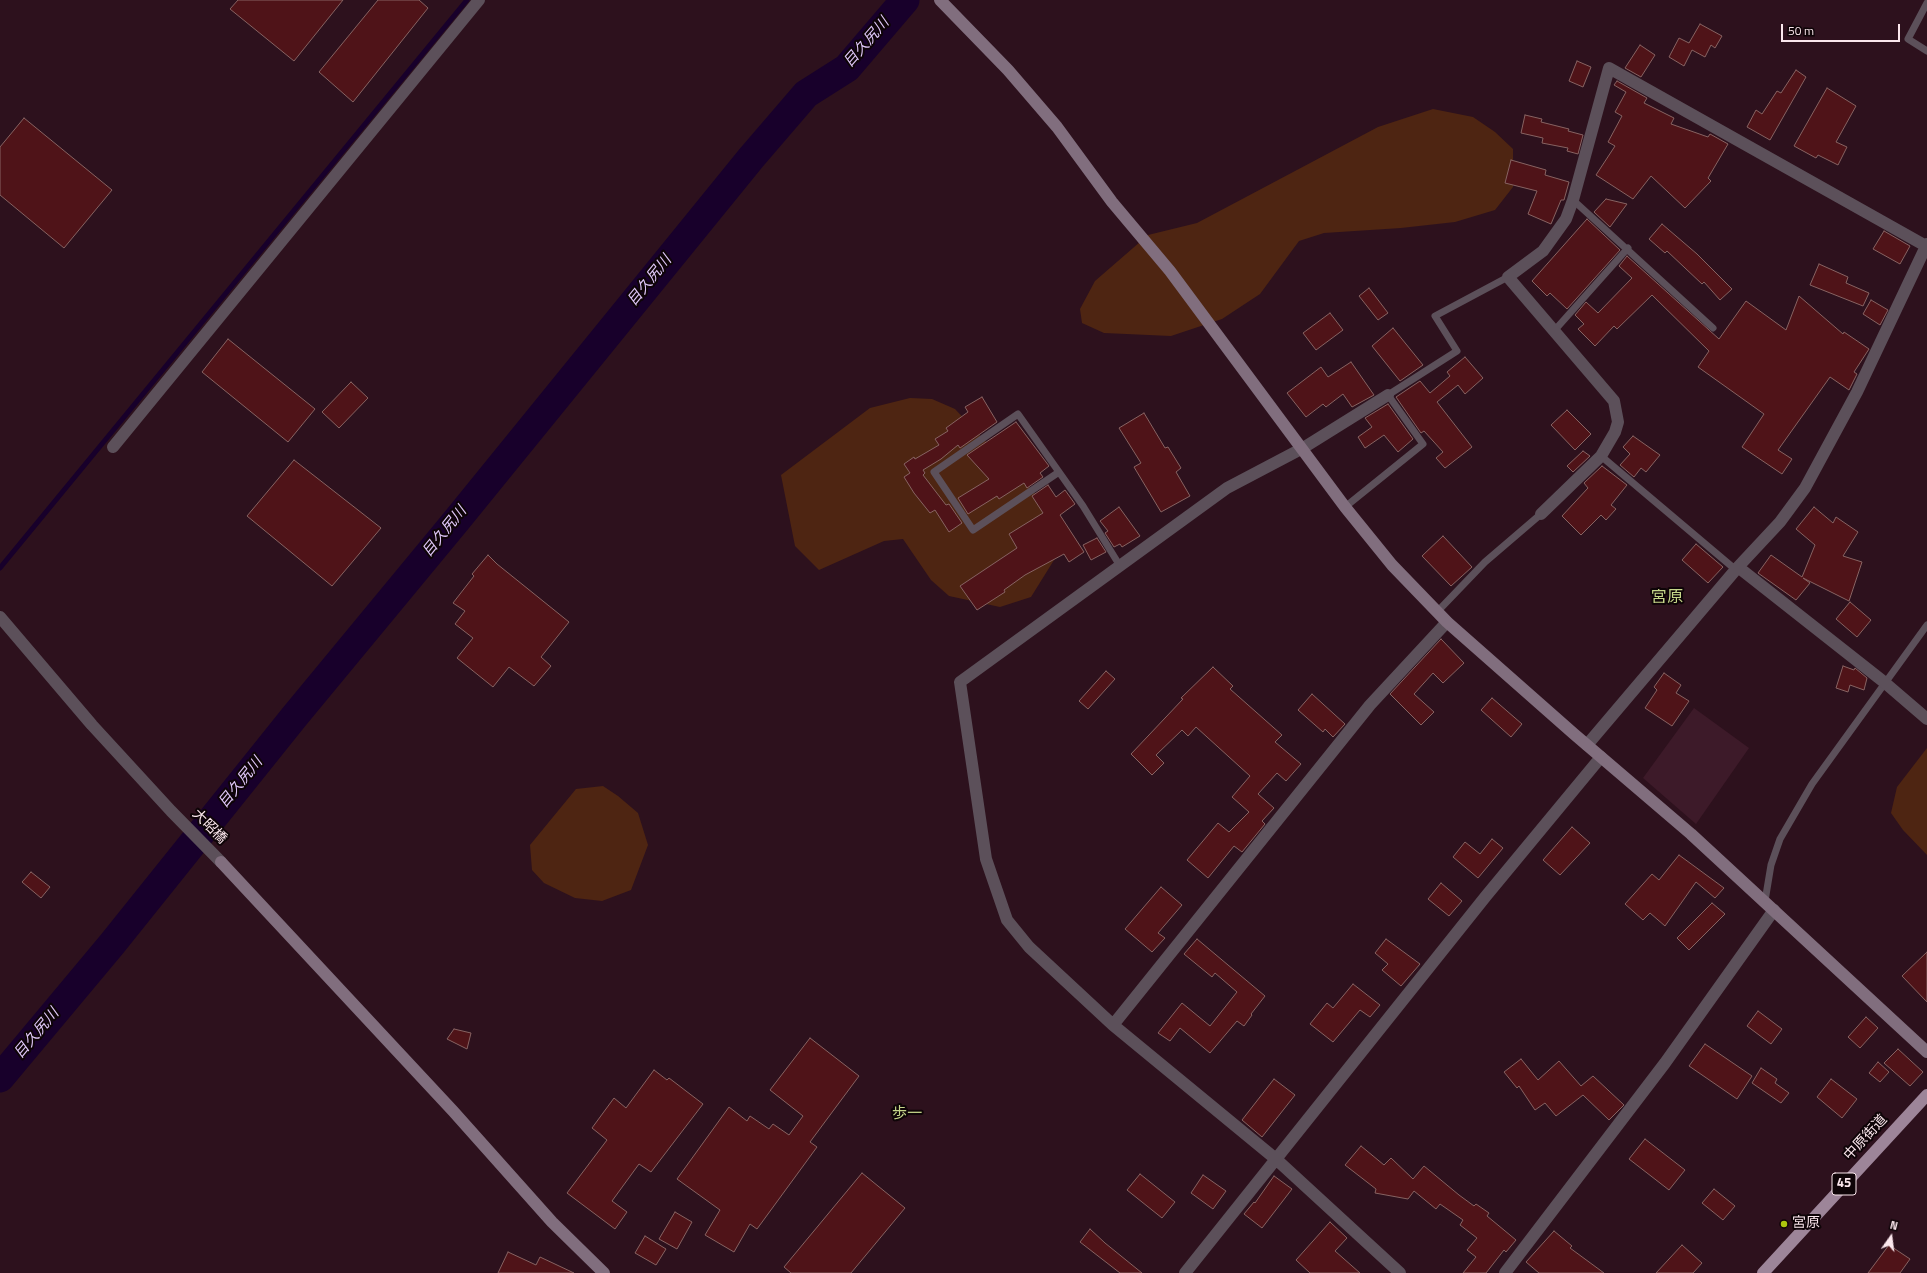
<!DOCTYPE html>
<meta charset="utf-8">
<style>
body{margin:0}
#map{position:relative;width:1927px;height:1273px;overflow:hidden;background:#2d111d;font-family:"Titillium Web",sans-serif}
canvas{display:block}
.north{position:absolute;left:1871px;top:1217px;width:40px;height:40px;-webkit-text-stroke:3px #0e0407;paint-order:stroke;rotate:14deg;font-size:11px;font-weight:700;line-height:16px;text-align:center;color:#fbe7ed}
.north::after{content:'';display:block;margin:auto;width:14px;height:18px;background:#fbe7ed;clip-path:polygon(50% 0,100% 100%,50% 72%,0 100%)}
.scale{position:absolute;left:1781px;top:24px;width:119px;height:18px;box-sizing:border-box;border:2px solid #fbe7ed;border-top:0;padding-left:5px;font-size:12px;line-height:14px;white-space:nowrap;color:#fbe7ed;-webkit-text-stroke:3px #0e0407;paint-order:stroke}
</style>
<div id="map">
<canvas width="1927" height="1273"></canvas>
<div class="north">N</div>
<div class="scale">50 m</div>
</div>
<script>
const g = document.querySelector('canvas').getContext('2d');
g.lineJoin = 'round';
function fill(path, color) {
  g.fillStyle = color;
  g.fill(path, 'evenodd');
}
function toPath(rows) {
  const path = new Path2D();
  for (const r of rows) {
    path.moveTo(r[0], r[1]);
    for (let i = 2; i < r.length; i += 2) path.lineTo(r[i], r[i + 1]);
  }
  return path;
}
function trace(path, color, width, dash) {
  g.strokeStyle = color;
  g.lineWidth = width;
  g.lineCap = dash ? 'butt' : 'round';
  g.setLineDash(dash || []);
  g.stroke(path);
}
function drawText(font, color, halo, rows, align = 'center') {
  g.font = font + ' "Titillium Web","Noto Sans JP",sans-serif';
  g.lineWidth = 4;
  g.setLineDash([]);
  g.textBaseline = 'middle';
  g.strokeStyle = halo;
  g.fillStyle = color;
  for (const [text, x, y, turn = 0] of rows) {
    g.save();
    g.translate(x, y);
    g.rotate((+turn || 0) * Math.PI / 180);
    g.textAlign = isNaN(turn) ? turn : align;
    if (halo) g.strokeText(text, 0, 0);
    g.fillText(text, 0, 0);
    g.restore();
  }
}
fill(toPath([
 [1694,708,1749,748,1696,824,1643,778]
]), '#3d1a29');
fill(toPath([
 [1433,109,1473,117,1495,132,1513,149,1513,187,1495,210,1455,222,1401,228,1324,233,1299,241,1260,294,1222,319,1171,336,1104,333,1082,323,1080,309,1095,281,1148,235,1197,223,1378,127],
 [910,398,932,399,955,409,1046,505,1064,544,1031,597,1000,607,949,596,931,580,903,539,884,541,819,570,795,546,781,475,870,408],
 [1927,748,1927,855,1903,830,1891,813,1897,787],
 [603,786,618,796,638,813,648,845,631,890,602,901,575,898,544,883,532,870,530,845,576,789]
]), '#4e2512');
trace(toPath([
 [0,568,467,0]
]), '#18002b', 5);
trace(toPath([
 [0,1078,112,944,294,717,456,521,751,158,806,94,847,68,905,0]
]), '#18002b', 29);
const building = toPath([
 [238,0,343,0,294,61,230,9,238,0],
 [378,0,419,0,428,8,353,102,319,72,378,0],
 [1700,24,1722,36,1715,48,1711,45,1705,57,1692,50,1684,66,1669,57,1679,38,1689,43,1700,24],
 [1640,45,1655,55,1641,77,1625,68,1640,45],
 [1577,61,1591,67,1583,87,1569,81,1577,61],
 [1796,70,1806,77,1770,140,1747,127,1756,110,1762,114,1777,91,1781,93,1796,70],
 [1617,81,1647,98,1644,103,1674,118,1671,124,1708,137,1710,134,1728,144,1708,178,1711,181,1685,208,1651,176,1633,199,1596,175,1615,146,1608,142,1622,116,1615,112,1626,92,1614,85,1617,81],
 [1827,88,1856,106,1836,142,1847,147,1838,165,1818,155,1816,158,1794,146,1827,88],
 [1525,115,1542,119,1541,122,1569,129,1568,131,1583,135,1578,154,1567,151,1568,148,1542,143,1543,138,1521,133,1525,115],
 [24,118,112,190,64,248,0,195,0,147,24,118],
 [1511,160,1546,170,1545,175,1569,182,1564,200,1561,200,1551,224,1528,214,1537,191,1505,183,1511,160],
 [1606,199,1627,204,1610,227,1594,212,1606,199],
 [1587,219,1620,250,1567,309,1550,293,1547,296,1532,281,1587,219],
 [1662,224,1697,254,1732,289,1720,300,1704,282,1702,284,1667,251,1665,253,1649,239,1662,224],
 [1884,231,1910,246,1900,264,1873,249,1884,231],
 [1627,256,1719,339,1746,301,1786,330,1799,296,1843,334,1844,332,1869,349,1854,372,1857,374,1849,390,1830,377,1778,450,1792,459,1782,474,1742,447,1764,414,1698,367,1709,351,1652,295,1617,329,1614,326,1595,346,1578,329,1584,324,1575,315,1586,302,1598,313,1632,278,1619,266,1627,256],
 [1819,264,1848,277,1846,283,1869,293,1863,306,1810,285,1819,264],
 [1369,288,1388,313,1378,320,1359,296,1369,288],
 [1871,300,1888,310,1880,325,1863,314,1871,300],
 [1330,313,1343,330,1316,350,1303,333,1330,313],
 [1393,328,1423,365,1400,381,1372,346,1393,328],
 [228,339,315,409,288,442,202,372,228,339],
 [1465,357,1483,378,1465,394,1458,385,1437,402,1472,447,1445,468,1436,458,1443,452,1424,431,1421,433,1396,397,1420,381,1430,393,1450,376,1447,372,1465,357],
 [1351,362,1374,395,1352,407,1343,394,1326,407,1323,404,1306,417,1287,393,1321,367,1328,377,1351,362],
 [351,382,368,398,339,428,322,412,351,382],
 [982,397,997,422,960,448,958,445,941,459,923,470,925,473,923,475,946,505,949,504,962,523,949,532,935,510,930,513,914,493,904,477,910,473,904,464,914,457,915,459,939,445,935,439,948,431,946,428,968,412,965,407,982,397],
 [1388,404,1413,439,1398,452,1384,435,1365,448,1358,437,1372,427,1365,418,1388,404],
 [1567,410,1591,434,1575,450,1551,425,1567,410],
 [1144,413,1165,448,1168,447,1181,468,1176,472,1190,496,1161,512,1134,467,1141,463,1119,428,1144,413],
 [1016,422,1049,466,1040,473,1043,477,1027,488,1024,483,999,499,997,496,968,514,958,498,989,479,967,455,1016,422],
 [1633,436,1660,455,1646,472,1641,468,1634,477,1620,465,1630,454,1623,447,1633,436],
 [1583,451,1590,456,1573,472,1567,466,1583,451],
 [294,460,381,528,332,586,247,516,294,460],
 [1602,466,1627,485,1611,505,1616,509,1606,520,1601,515,1581,535,1562,516,1588,488,1584,483,1602,466],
 [1048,485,1056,497,1065,490,1075,504,1060,515,1084,552,1069,562,1064,554,1025,575,1004,590,1005,592,977,610,960,586,1017,548,1009,534,1043,513,1032,496,1048,485],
 [1119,507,1140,536,1122,547,1120,544,1114,547,1105,533,1108,531,1100,521,1119,507],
 [1814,507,1833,523,1836,517,1858,532,1843,556,1862,562,1849,601,1803,578,1810,583,1796,600,1758,573,1771,555,1802,577,1815,545,1796,529,1814,507],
 [1443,536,1472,567,1451,586,1422,556,1443,536],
 [1097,538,1106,552,1091,560,1083,545,1097,538],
 [1696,544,1723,567,1708,583,1682,560,1696,544],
 [488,555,497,564,569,622,541,657,551,666,534,686,509,667,493,687,457,658,473,638,455,624,465,611,453,603,474,576,472,574,488,555],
 [1850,602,1871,620,1857,637,1836,619,1850,602],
 [1441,639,1464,663,1443,683,1433,673,1414,694,1434,712,1421,725,1390,694,1441,639],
 [1843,666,1854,670,1855,668,1867,678,1864,690,1850,685,1848,692,1836,688,1843,666],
 [1213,667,1233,686,1230,689,1282,735,1275,742,1301,764,1286,781,1277,773,1258,794,1274,808,1262,821,1265,824,1242,852,1234,846,1208,878,1187,860,1218,823,1229,832,1249,812,1232,797,1250,776,1196,727,1188,736,1182,730,1156,755,1164,763,1152,775,1131,754,1183,699,1181,698,1213,667],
 [1106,671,1115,679,1088,709,1079,701,1106,671],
 [1664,673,1681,685,1676,693,1689,701,1672,726,1645,708,1657,690,1654,687,1664,673],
 [1312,694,1345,724,1333,737,1325,729,1323,732,1298,710,1312,694],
 [1492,698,1522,724,1511,737,1481,710,1492,698],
 [1572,827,1590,843,1560,875,1543,860,1572,827],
 [1492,839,1503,848,1478,878,1453,857,1465,842,1480,854,1492,839],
 [1679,855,1724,888,1715,898,1696,882,1665,926,1650,913,1643,920,1625,904,1652,874,1659,880,1679,855],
 [31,872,50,887,41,898,22,882,31,872],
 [1441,883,1462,901,1449,916,1428,899,1441,883],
 [1161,887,1182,905,1158,933,1165,938,1152,952,1125,929,1161,887],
 [1712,903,1725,914,1689,950,1677,938,1712,903],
 [1197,939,1265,996,1251,1014,1252,1015,1244,1026,1237,1021,1210,1053,1180,1028,1170,1041,1158,1033,1182,1003,1210,1026,1237,992,1215,973,1212,977,1184,954,1197,939],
 [1386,939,1420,964,1401,986,1382,970,1388,964,1375,953,1386,939],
 [1927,952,1927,1002,1902,976,1927,952],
 [1353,984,1380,1005,1370,1017,1360,1010,1333,1042,1310,1024,1327,1003,1333,1008,1353,984],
 [1758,1011,1782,1029,1771,1044,1747,1026,1758,1011],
 [1866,1017,1878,1028,1860,1048,1848,1037,1866,1017],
 [454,1029,471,1033,467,1049,447,1039,454,1029],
 [810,1038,859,1076,810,1142,817,1147,757,1229,750,1224,734,1252,705,1235,720,1210,677,1179,729,1107,747,1121,750,1116,769,1129,773,1124,789,1135,803,1116,770,1090,810,1038],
 [1705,1044,1752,1076,1737,1099,1689,1066,1705,1044],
 [1898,1049,1923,1072,1910,1086,1884,1063,1898,1049],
 [1521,1059,1538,1080,1559,1061,1581,1086,1593,1076,1624,1105,1609,1120,1583,1095,1556,1116,1545,1103,1535,1110,1519,1086,1517,1088,1504,1072,1521,1059],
 [1878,1062,1889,1072,1880,1082,1869,1073,1878,1062],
 [1761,1068,1777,1079,1775,1083,1789,1093,1781,1103,1752,1083,1761,1068],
 [654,1070,667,1080,669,1078,703,1104,651,1172,639,1164,612,1201,627,1212,615,1229,567,1193,607,1140,592,1128,614,1098,626,1108,654,1070],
 [1274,1079,1295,1095,1262,1137,1242,1120,1274,1079],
 [1831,1079,1857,1099,1842,1118,1817,1097,1831,1079],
 [1645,1139,1685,1170,1669,1190,1629,1159,1645,1139],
 [1361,1146,1384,1165,1391,1158,1413,1179,1424,1166,1459,1195,1474,1206,1476,1204,1489,1213,1487,1216,1516,1240,1506,1252,1504,1250,1486,1273,1463,1273,1476,1257,1467,1250,1477,1238,1460,1225,1463,1220,1440,1204,1436,1209,1414,1191,1408,1199,1375,1193,1376,1189,1345,1165,1361,1146],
 [862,1173,905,1208,851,1273,791,1273,784,1267,862,1173],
 [1140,1174,1175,1202,1162,1218,1127,1190,1140,1174],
 [1203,1175,1226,1191,1213,1209,1191,1193,1203,1175],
 [1274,1176,1292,1189,1262,1228,1244,1214,1254,1202,1255,1203,1274,1176],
 [1714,1189,1735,1206,1723,1220,1702,1203,1714,1189],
 [675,1212,692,1222,677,1249,659,1239,675,1212],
 [1330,1222,1347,1238,1335,1251,1360,1273,1310,1273,1296,1260,1330,1222],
 [1090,1229,1105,1243,1142,1273,1120,1273,1080,1242,1090,1229],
 [1554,1231,1572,1246,1570,1248,1604,1273,1539,1273,1526,1262,1554,1231],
 [645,1236,666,1249,656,1265,635,1253,645,1236],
 [1682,1245,1702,1263,1693,1273,1656,1273,1682,1245],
 [1889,1245,1910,1259,1900,1273,1868,1273,1889,1245],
 [508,1252,536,1265,540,1257,574,1273,498,1273,508,1252]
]);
fill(building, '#4f1318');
trace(building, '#876362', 1);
trace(toPath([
 [1927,3,1908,39,1927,51],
 [1573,200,1713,328],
 [1554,331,1628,248],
 [1601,456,1736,570],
 [1059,472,973,530,934,472,1018,414,1059,472,1083,506,1120,566],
 [1345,507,1423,444,1388,395,1457,351,1435,316,1508,277],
 [1437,612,1485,562,1541,514],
 [1765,901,1771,865,1780,839,1812,784,1927,625]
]), '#5c505a', 7);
trace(toPath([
 [1388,395,1303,448,1227,488,960,682,986,859,1007,920,1029,947,1113,1025,1277,1160,1400,1273],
 [113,447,479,0],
 [1541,514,1601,456,1615,432,1618,422,1614,401,1508,277,1543,251,1566,219,1573,200,1609,68,1926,246],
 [1738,567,1884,682,1927,719],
 [0,617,92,725,171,811,221,862],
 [1587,745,1738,567,1780,522,1805,488,1857,392,1927,244],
 [1113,1025,1370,705,1447,622],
 [1185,1273,1486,896,1601,757],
 [1505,1273,1665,1063,1774,910]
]), '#5c505a', 12);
trace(toPath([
 [940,0,1008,70,1057,127,1112,202,1170,271,1345,507,1392,565,1447,622,1574,734,1691,834,1927,1052],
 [221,862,453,1111,552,1222,604,1273]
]), '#816e7e', 12);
trace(toPath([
 [1763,1273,1927,1095]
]), '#9d8599', 12);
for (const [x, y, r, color] of [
 [1784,1224,4,"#adc60e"]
]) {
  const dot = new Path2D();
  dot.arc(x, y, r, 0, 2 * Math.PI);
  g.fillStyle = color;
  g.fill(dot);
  trace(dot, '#0e0407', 1.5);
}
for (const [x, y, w] of [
 [1844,1184,24]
]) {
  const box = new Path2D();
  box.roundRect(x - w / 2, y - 11, w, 22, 3);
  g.fillStyle = '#0e0407';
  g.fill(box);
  trace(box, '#fbe7ed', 1);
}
drawText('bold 13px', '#fbe7ed', null, [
 ["45",1844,1184]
]);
drawText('14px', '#fbe7ed', '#0e0407', [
 ["大昭橋",209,827,45],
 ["中原街道",1866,1138,-47]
]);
drawText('14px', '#fbe7ed', '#0e0407', [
 ["宮原",1792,1224]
], 'left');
drawText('italic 15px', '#dfc7f8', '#0e0407', [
 ["目久尻川",867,43,-49],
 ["目久尻川",650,281,-51],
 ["目久尻川",445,532,-51],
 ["目久尻川",241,783,-51],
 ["目久尻川",37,1034,-50]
]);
drawText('15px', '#c6d68a', '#0e0407', [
 ["歩一",907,1114]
]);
drawText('16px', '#c6d68a', '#0e0407', [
 ["宮原",1667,598]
]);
</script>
